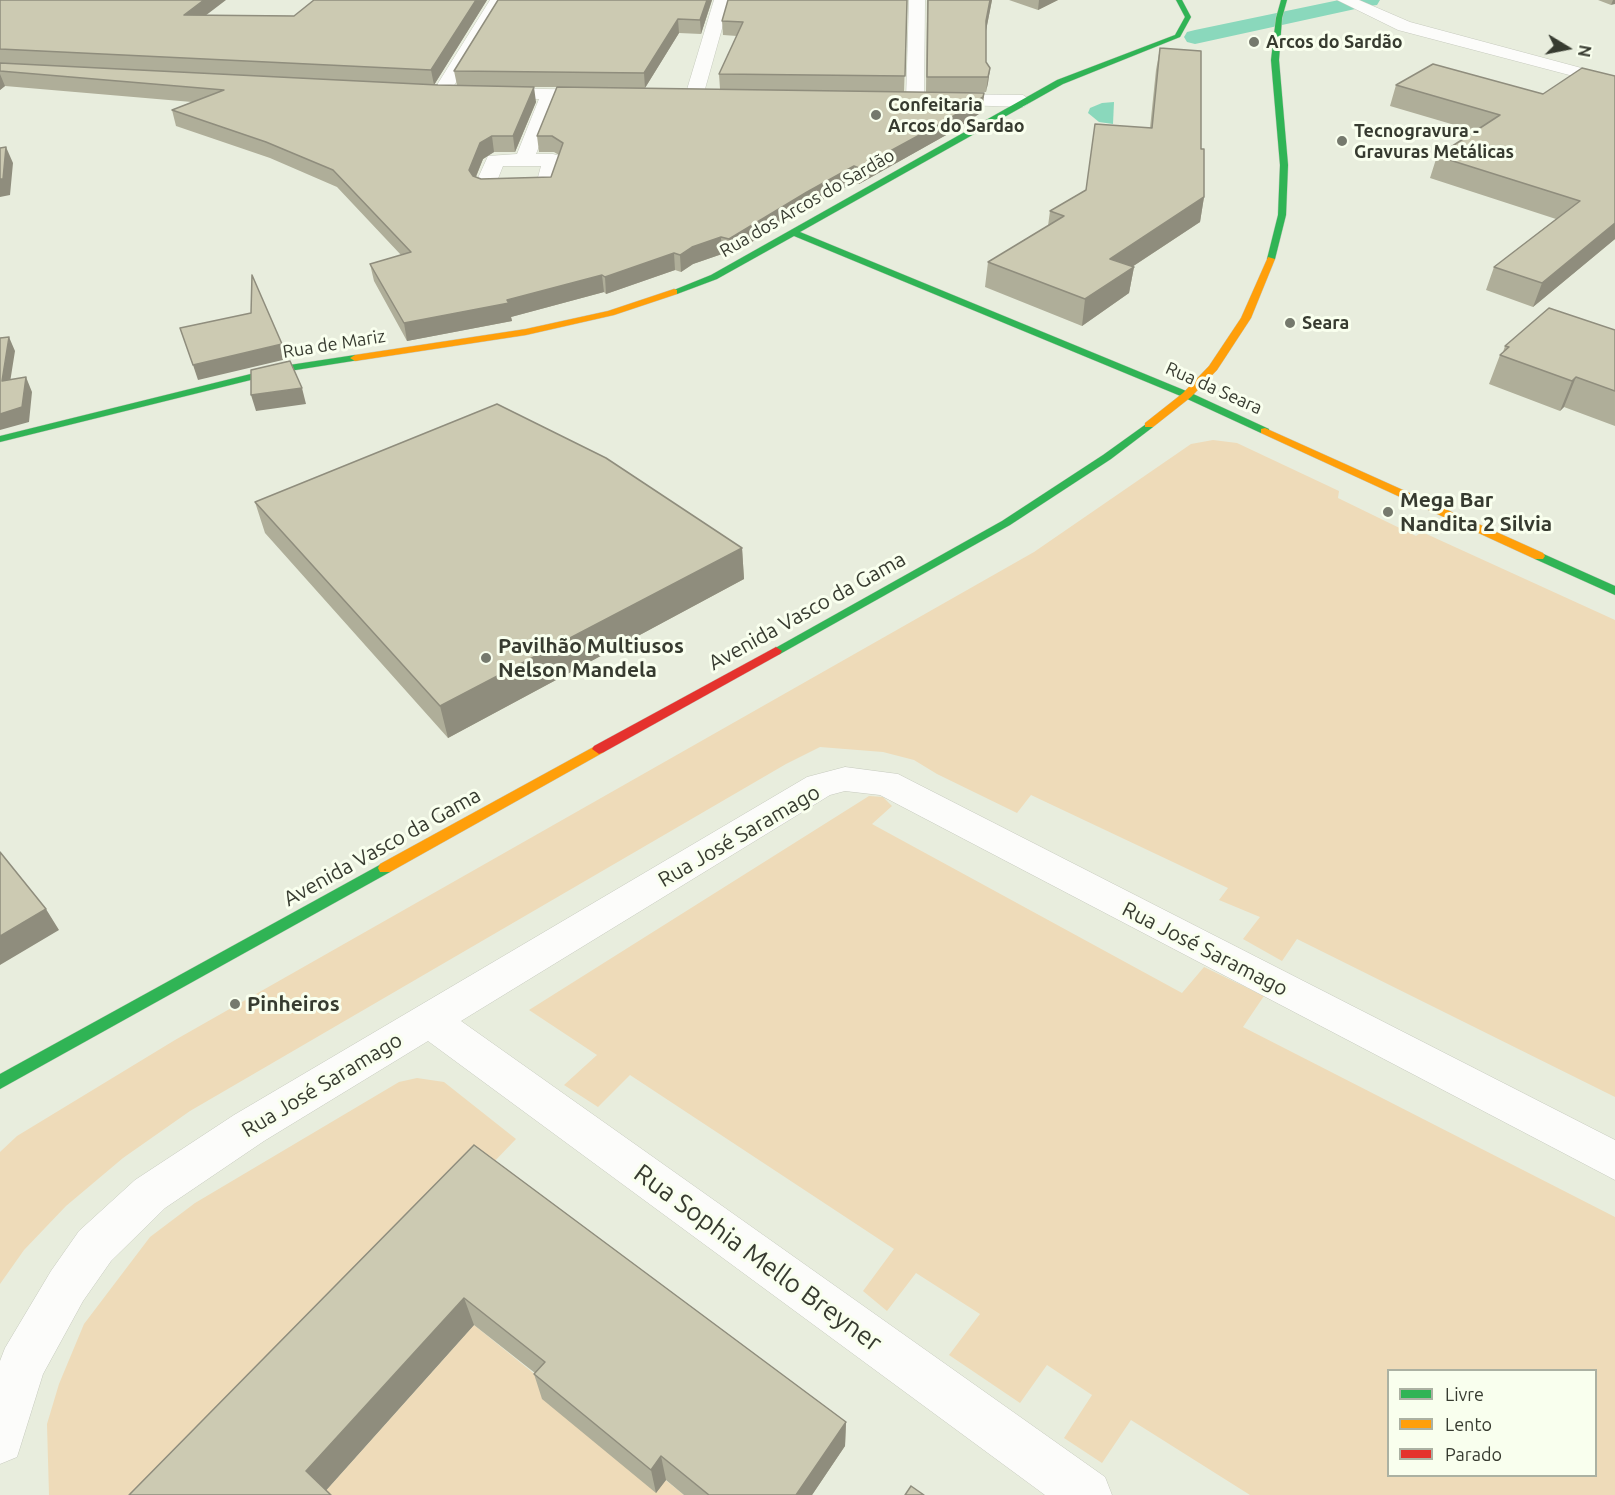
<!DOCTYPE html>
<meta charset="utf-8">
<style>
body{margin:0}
#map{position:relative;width:1615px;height:1495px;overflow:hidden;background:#e8eddd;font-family:Ubuntu,sans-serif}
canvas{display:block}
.legend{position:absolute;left:1387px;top:1369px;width:210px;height:108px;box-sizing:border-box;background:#f9ffee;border:2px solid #abb1a2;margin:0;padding:8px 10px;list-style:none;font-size:18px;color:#373b30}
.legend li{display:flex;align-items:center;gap:12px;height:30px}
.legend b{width:30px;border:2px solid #abb1a2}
.north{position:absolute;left:1537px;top:18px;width:60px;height:60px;-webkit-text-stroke:4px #f9ffee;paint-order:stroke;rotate:100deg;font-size:16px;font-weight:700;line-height:24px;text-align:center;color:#373b30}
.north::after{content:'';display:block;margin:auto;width:21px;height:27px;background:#373b30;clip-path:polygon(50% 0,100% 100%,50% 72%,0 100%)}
</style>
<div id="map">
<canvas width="1615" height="1495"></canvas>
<ul class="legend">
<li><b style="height:8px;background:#30b455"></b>Livre</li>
<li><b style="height:8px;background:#ff9f0a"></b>Lento</li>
<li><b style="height:8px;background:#e5322d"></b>Parado</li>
</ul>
<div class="north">N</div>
</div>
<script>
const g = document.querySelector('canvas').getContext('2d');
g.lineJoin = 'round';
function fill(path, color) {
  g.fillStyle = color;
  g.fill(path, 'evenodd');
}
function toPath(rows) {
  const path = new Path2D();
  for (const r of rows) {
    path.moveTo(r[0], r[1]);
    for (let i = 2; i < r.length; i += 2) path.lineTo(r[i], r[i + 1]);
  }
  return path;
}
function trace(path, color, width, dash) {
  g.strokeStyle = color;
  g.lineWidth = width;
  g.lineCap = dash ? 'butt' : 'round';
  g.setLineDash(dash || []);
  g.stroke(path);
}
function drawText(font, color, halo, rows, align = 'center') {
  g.font = font + ' Ubuntu,sans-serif';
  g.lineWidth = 6;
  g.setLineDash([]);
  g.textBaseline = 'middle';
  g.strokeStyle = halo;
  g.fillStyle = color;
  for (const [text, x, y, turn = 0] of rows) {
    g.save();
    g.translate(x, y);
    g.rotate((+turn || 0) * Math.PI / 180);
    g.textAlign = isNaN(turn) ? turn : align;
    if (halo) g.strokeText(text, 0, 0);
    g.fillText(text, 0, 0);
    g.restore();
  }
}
fill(toPath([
 [1213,440,1237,443,1339,491,1338,498,1416,536,1422,532,1615,620,1615,1097,1297,939,1282,961,1243,939,1260,917,1219,900,1228,888,1031,795,1017,813,937,774,914,760,883,752,820,747,786,764,190,1111,123,1158,66,1206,24,1250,0,1284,0,1152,17,1136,175,1040,1034,552,1191,444],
 [869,796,883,797,892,806,872,824,1182,993,1204,967,1264,996,1243,1027,1615,1217,1615,1495,1250,1495,1131,1420,1102,1463,1064,1438,1092,1395,1047,1365,1020,1403,949,1355,980,1314,916,1273,887,1311,863,1291,894,1249,630,1075,598,1107,564,1085,597,1055,529,1010],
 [1388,1370,1596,1370,1596,1476,1388,1476],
 [417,1078,444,1082,516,1139,173,1495,49,1495,47,1424,59,1384,84,1324,150,1237,195,1203,399,1082],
 [474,1325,684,1495,322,1495]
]), '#eedbb9');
fill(toPath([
 [1114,102,1113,124,1099,122,1088,113,1090,108,1102,103]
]), '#8ad8bc');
fill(toPath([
 [1339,0,1380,0,1377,5,1369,6,1195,44,1187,42,1184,37,1187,32,1195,30,1339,0]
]), '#8ad8bc');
const street = toPath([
 [490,0,506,0,447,97,435,97,432,93,490,0],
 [714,0,730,0,703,96,694,101,685,96,714,0],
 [909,0,925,0,924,100,915,106,906,100,909,0],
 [1337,0,1359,0,1410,22,1615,77,1615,87,1398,30,1337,0],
 [490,88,598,90,607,95,598,100,557,100,536,154,553,154,560,156,563,160,552,191,484,193,477,191,474,187,488,156,517,154,539,99,484,97,481,93,490,88],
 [503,166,541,166,537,181,497,181,503,166],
 [937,94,1023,95,1032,101,1023,107,930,104,928,100,930,96,937,94],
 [845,767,898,774,1615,1140,1615,1180,880,795,845,791,830,795,461,1021,1105,1477,1112,1495,1045,1495,428,1041,264,1141,165,1208,111,1261,83,1301,43,1374,17,1457,0,1464,0,1361,5,1348,51,1271,79,1231,135,1180,234,1115,807,777,845,767]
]);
const fast = toPath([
 [1176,0,1182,0,1191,17,1180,37,1063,84,800,232,1191,393,1269,429,1269,433,1261,433,1183,397,794,236,717,279,677,294,669,292,711,275,1057,80,1175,35,1185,17,1176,0],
 [1281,0,1287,0,1282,18,1279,60,1288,165,1286,215,1275,259,1271,262,1267,259,1278,215,1280,165,1271,60,1276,18,1281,0],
 [355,355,360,358,359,360,283,372,0,442,0,436,283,366,355,355],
 [1149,422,1153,423,1153,427,1111,459,1010,525,780,654,776,655,770,651,1002,521,1103,455,1149,422],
 [1539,552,1615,586,1615,595,1535,559,1533,556,1539,552],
 [385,862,390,864,392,868,390,872,0,1089,0,1074,385,862]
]);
const slow = toPath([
 [1268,257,1275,259,1251,318,1217,370,1191,397,1153,427,1145,427,1145,423,1183,393,1209,366,1241,318,1268,257],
 [674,289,677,290,677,294,614,315,526,335,355,361,350,358,355,355,526,329,608,311,674,289],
 [1265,428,1543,553,1545,556,1543,559,1535,559,1261,433,1261,429,1265,428],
 [599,744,604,746,606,749,604,752,390,872,380,872,378,868,380,864,599,744]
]);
const jam = toPath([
 [776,647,782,651,780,654,604,752,599,754,592,749,594,746,776,647]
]);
trace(street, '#c6cabe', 1);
trace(fast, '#c6cabe', 1);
trace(slow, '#c6cabe', 1);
trace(jam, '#c6cabe', 1);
fill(street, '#fcfcfa');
fill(fast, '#30b455');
fill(slow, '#ff9f0a');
fill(jam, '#e5322d');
fill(toPath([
 [0,0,206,15,294,16,487,0,434,85,457,85,454,71,712,0,701,34,679,33,645,88,984,93,983,109,982,112,948,134,859,184,854,183,807,208,729,256,722,254,693,264,681,272,675,270,606,294,604,292,511,317,512,321,407,341,374,281,370,264,401,255,337,187,270,158,176,126,172,110,192,102,5,86,0,90],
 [525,87,557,87,537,136,539,152,554,152,559,155,551,177,481,179,476,177,483,159,494,152,515,152,536,102],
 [907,0,904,92,720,89,719,74,737,36,723,35,722,21],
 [927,0,992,0,986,30,986,62,990,68,988,83,986,92,926,92],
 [1009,0,1058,0,1038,10],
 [1598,0,1615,0,1611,5],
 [1160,48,1201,149,1204,197,1200,222,1132,267,1134,267,1129,293,1082,326,985,287,988,262,1048,226,1050,211,1086,190,1150,128,1156,70],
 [1615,76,1615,239,1533,307,1486,290,1494,267,1556,219,1430,178,1437,156,1475,131,1390,106,1396,85,1543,94],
 [1615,330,1615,426,1564,407,1560,411,1489,384,1500,355,1503,352,1505,346],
 [255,502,742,548,744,579,448,738,265,533],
 [474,1145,846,1422,845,1446,812,1495,684,1495,666,1480,656,1493,542,1399,534,1374,535,1373,474,1325,326,1490,129,1495]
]), '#afae99');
fill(toPath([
 [204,0,226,0,188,29,184,15],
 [476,0,487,0,434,85,431,70],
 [707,0,712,0,701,34,700,20],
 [990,0,992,0,985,36,986,21],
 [1039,0,1058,0,1038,10],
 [1613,0,1615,0,1615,4,1611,5],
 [678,19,679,33,645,88,644,73],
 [990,68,988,83,986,92,988,77],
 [0,74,5,86,0,90],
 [534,87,536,102,515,152,513,136],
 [984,93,982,112,948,134,859,184,859,168],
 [492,136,494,152,483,159,472,186,469,170,480,143],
 [6,147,13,163,10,195,0,197,0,179],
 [854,166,854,183,807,208,729,256,729,239,807,192],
 [1204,197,1200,222,1106,284,1110,259],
 [1615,223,1615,239,1533,307,1542,283],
 [721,237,722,254,693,264,681,272,680,255,692,247],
 [674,253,675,270,606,294,605,277],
 [1134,267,1129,293,1082,326,1085,299],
 [602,275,604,292,511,317,512,321,407,341,404,323,507,300],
 [9,337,15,351,8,395,2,381],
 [282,344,287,359,198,380,193,365],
 [26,377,32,392,29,422,0,430,0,414],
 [1576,377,1564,407,1560,411,1572,381],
 [302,388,306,404,256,411,251,395],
 [742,548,744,579,448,738,440,706],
 [46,909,59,930,0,965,0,936],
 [464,1298,474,1325,322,1495,306,1471],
 [846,1422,845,1446,812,1495,796,1495],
 [661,1456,666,1480,656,1493,651,1470]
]), '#8f8d7d');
const building = toPath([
 [0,0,204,0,184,15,294,16,314,0,476,0,431,70,0,49,0,0],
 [498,0,707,0,700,20,678,19,644,73,454,71,498,0],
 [728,0,907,0,905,76,719,74,743,22,722,21,728,0],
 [928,0,990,0,986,21,986,62,990,68,988,77,927,77,928,0],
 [1160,48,1201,51,1201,149,1204,149,1204,197,1110,259,1134,267,1085,299,988,262,1064,216,1050,211,1086,190,1095,124,1152,128,1160,48],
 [0,63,438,85,534,87,513,136,492,136,480,143,469,170,473,176,481,179,551,177,563,143,552,136,537,136,557,87,984,93,983,97,949,119,859,168,854,166,807,192,729,239,721,237,692,247,680,255,674,253,605,277,602,275,507,300,509,303,404,323,370,264,411,252,333,170,266,142,172,110,224,90,0,71,0,63],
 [1433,64,1543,94,1582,68,1615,76,1615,223,1542,283,1494,267,1580,201,1437,156,1500,115,1396,85,1433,64],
 [6,147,3,179,0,179,0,148,6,147],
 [252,275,282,344,193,365,180,328,251,313,252,275],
 [1549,308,1615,330,1615,391,1576,377,1572,381,1500,355,1509,347,1505,346,1549,308],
 [9,337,2,381,26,377,22,407,0,414,0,338,9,337],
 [290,361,302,388,251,395,251,370,290,361],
 [497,404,606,458,742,548,440,706,255,502,497,404],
 [0,852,46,909,0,936,0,852],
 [474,1145,846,1422,796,1495,709,1495,661,1456,651,1470,534,1374,545,1362,464,1298,306,1471,331,1495,129,1495,474,1145],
 [911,1486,924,1495,905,1495,911,1486]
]);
fill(building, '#cccab2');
trace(building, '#8f8d7d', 1.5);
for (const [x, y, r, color] of [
 [1254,42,6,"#75796d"],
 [876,115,6,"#75796d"],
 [1342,141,6,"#75796d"],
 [1290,323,6,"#75796d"],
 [1388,512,6,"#75796d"],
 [486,658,6,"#75796d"],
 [235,1004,6,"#75796d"]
]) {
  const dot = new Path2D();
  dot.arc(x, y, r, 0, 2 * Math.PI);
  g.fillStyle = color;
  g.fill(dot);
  trace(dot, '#f9ffee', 2);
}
drawText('bold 18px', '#373b30', '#f9ffee', [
 ["Arcos do Sardão",1266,42],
 ["Confeitaria",888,105],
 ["Arcos do Sardao",888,126],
 ["Tecnogravura -",1354,131],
 ["Gravuras Metálicas",1354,152],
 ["Seara",1302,323]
], 'left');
drawText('18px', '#373b30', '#f9ffee', [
 ["Rua dos Arcos do Sardão",807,203,-30],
 ["Rua de Mariz",334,344,-9],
 ["Rua da Seara",1214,388,24]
]);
drawText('bold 21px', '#373b30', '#f9ffee', [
 ["Mega Bar",1400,500],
 ["Nandita 2 Silvia",1400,524],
 ["Pavilhão Multiusos",498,646],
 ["Nelson Mandela",498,670],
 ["Pinheiros",247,1004]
], 'left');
drawText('21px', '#373b30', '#f9ffee', [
 ["Avenida Vasco da Gama",807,611,-29],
 ["Rua José Saramago",739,836,-30],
 ["Avenida Vasco da Gama",382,847,-29],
 ["Rua José Saramago",1205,949,27],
 ["Rua José Saramago",322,1085,-31]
]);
drawText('26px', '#373b30', '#f9ffee', [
 ["Rua Sophia Mello Breyner",758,1258,36]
]);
</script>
